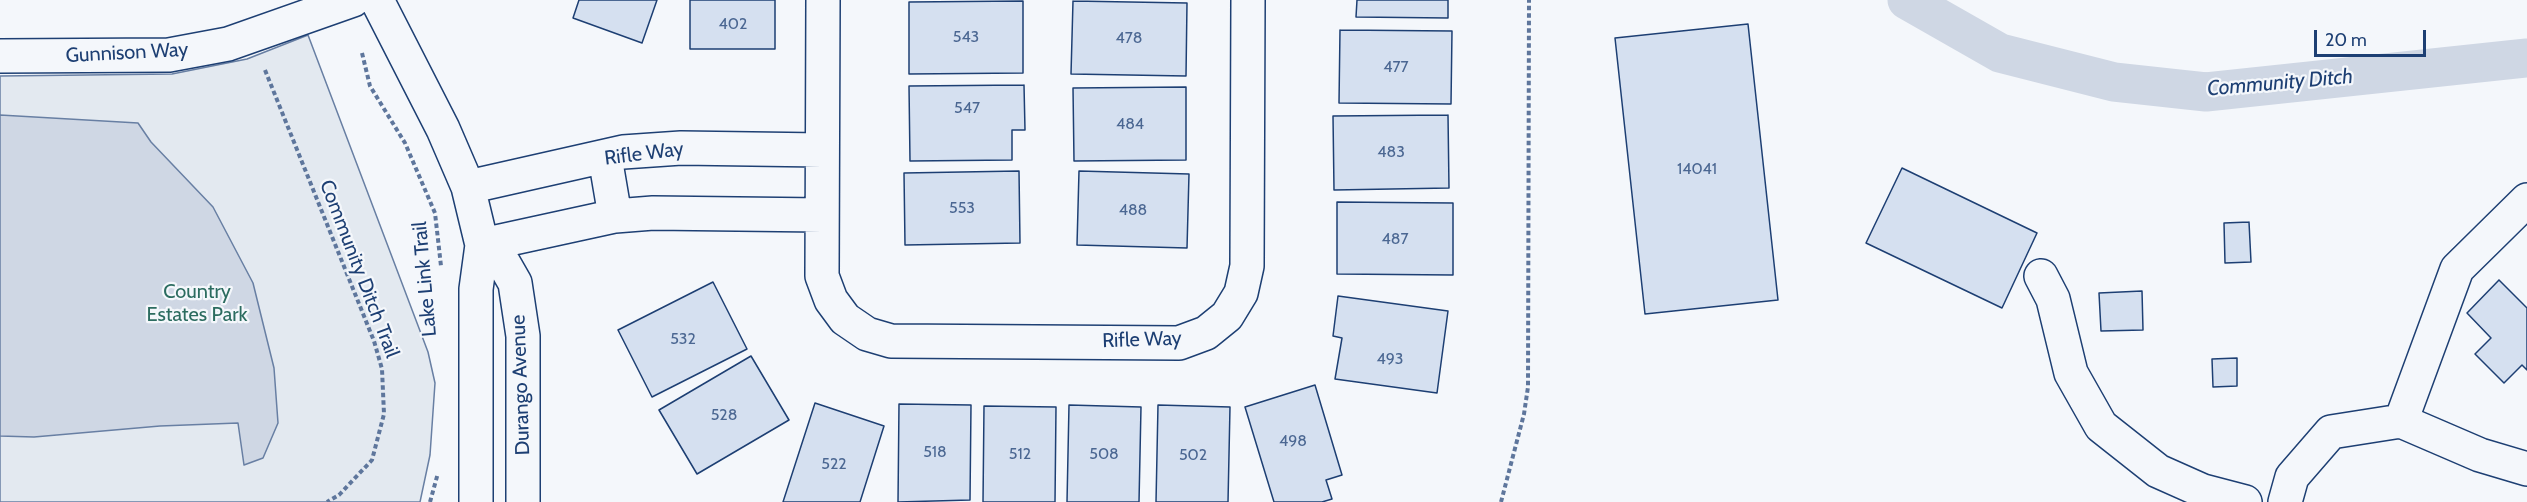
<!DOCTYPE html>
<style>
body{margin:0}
#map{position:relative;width:2527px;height:502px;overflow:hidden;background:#f4f7fb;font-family:Cabin,sans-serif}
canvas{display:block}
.scale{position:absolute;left:2314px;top:30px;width:112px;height:27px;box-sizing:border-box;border:3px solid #1d3f73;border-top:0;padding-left:8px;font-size:18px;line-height:21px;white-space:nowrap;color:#1d3f73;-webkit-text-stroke:4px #f4f7fb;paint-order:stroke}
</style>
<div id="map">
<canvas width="2527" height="502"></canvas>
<div class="scale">20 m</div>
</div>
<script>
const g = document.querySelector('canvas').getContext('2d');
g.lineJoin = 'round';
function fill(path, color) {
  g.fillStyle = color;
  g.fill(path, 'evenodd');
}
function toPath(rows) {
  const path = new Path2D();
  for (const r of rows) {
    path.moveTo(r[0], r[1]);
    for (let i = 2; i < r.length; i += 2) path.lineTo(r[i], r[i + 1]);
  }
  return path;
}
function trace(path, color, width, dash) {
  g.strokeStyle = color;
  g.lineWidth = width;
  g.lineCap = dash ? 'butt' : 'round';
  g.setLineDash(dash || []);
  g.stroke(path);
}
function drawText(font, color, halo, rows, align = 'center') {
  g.font = font + ' Cabin,sans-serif';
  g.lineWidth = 4.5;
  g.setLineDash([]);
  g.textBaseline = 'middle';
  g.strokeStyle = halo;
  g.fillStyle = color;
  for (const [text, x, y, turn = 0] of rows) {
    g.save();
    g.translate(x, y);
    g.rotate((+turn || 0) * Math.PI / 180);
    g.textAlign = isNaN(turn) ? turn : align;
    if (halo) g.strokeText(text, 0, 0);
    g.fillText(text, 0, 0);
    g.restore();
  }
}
const green = toPath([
 [308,35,428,352,435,383,430,455,420,502,0,502,0,76,172,74,247,59,308,35]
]);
fill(green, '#e3e9f0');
trace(green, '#687fa3', 1.5);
const water = toPath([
 [0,115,138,123,151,142,213,207,253,283,274,368,278,423,263,458,244,465,238,423,160,426,34,437,0,436,0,115]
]);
fill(water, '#cfd7e4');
trace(water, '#687fa3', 1.5);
trace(toPath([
 [1907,0,2000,53,2114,82,2206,92,2527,58]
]), '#cfd7e4', 39);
const building = toPath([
 [579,0,657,0,642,43,573,18,579,0],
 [690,0,775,0,775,49,690,49,690,0],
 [1357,0,1448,0,1448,18,1356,17,1357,0],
 [1023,1,1023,73,909,74,909,2,1023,1],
 [1073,1,1187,3,1186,76,1071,74,1073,1],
 [1748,24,1778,300,1645,314,1615,38,1748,24],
 [1340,30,1452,31,1451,104,1339,103,1340,30],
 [1024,85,1025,130,1012,130,1012,160,910,161,909,86,1024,85],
 [1186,87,1186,160,1074,161,1073,88,1186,87],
 [1448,115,1449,188,1334,190,1333,116,1448,115],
 [1902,168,2037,233,2002,308,1866,243,1902,168],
 [1019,171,1020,243,905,245,904,173,1019,171],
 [1079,171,1189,174,1187,248,1077,245,1079,171],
 [1337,202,1453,203,1453,275,1337,274,1337,202],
 [2249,222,2251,262,2225,263,2224,223,2249,222],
 [2499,280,2527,308,2527,370,2522,365,2504,383,2475,354,2491,338,2467,313,2499,280],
 [713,282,747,349,652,397,618,330,713,282],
 [2142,291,2143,330,2101,331,2099,293,2142,291],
 [1338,296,1448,311,1437,393,1335,379,1342,338,1333,336,1338,296],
 [751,356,789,420,697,474,659,410,751,356],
 [2237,358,2237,386,2213,387,2212,359,2237,358],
 [1315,385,1342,475,1326,480,1332,499,1322,502,1274,502,1245,407,1315,385],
 [815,403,884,426,860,502,783,502,815,403],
 [899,404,971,405,970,500,898,502,899,404],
 [1069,405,1141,407,1139,502,1067,502,1069,405],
 [1158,405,1230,407,1228,502,1156,502,1158,405],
 [984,406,1056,407,1055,502,983,502,984,406]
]);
fill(building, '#d5e0f0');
trace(building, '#1d3f73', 1.5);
const minor = toPath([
 [377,0,443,129,468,187,482,245,476,289,476,502],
 [823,0,822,276,831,300,845,319,867,334,891,341,1179,343,1206,333,1227,316,1241,293,1247,266,1248,0],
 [0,56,169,55,228,44,353,0],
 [605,157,615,216],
 [468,187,623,152,681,148,822,150],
 [482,245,615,216,653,213,822,215],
 [482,245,503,262,515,283,523,336,523,502],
 [2041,276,2053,299,2071,373,2101,426,2158,471,2203,491,2245,502],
 [2401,421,2457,269,2527,200],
 [2285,502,2292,477,2331,432,2401,421,2480,455,2527,469]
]);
trace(minor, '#1d3f73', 36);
trace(toPath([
 [362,53,370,86,405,143,435,213,441,266],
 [265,70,374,341,382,369,384,414,372,460,339,495,327,502],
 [430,502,438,473],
 [1501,502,1524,414,1528,387,1529,0]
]), '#5e769c', 4, [4.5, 3]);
trace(minor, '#f4f7fb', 33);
drawText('16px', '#4b6792', null, [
 ["402",733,24],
 ["543",966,37],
 ["478",1129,38],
 ["477",1396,67],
 ["547",967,108],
 ["484",1130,124],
 ["483",1391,152],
 ["14041",1697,169],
 ["553",962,208],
 ["488",1133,210],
 ["487",1395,239],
 ["532",683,339],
 ["493",1390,359],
 ["528",724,415],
 ["498",1293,441],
 ["518",935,452],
 ["512",1020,454],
 ["508",1104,454],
 ["502",1193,455],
 ["522",834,464]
]);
drawText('20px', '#1d3f73', '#f4f7fb', [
 ["Gunnison Way",127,53,-3],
 ["Rifle Way",644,154,-7],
 ["Community Ditch Trail",359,269,69],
 ["Lake Link Trail",425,279,-95],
 ["Rifle Way",1142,340,-2],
 ["Durango Avenue",521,385,-92]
]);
drawText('20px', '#2c6c60', '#f4f7fb', [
 ["Country",197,292],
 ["Estates Park",197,315]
]);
drawText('italic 21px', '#1d3f73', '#f4f7fb', [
 ["Community Ditch",2280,83,-5]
]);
</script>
